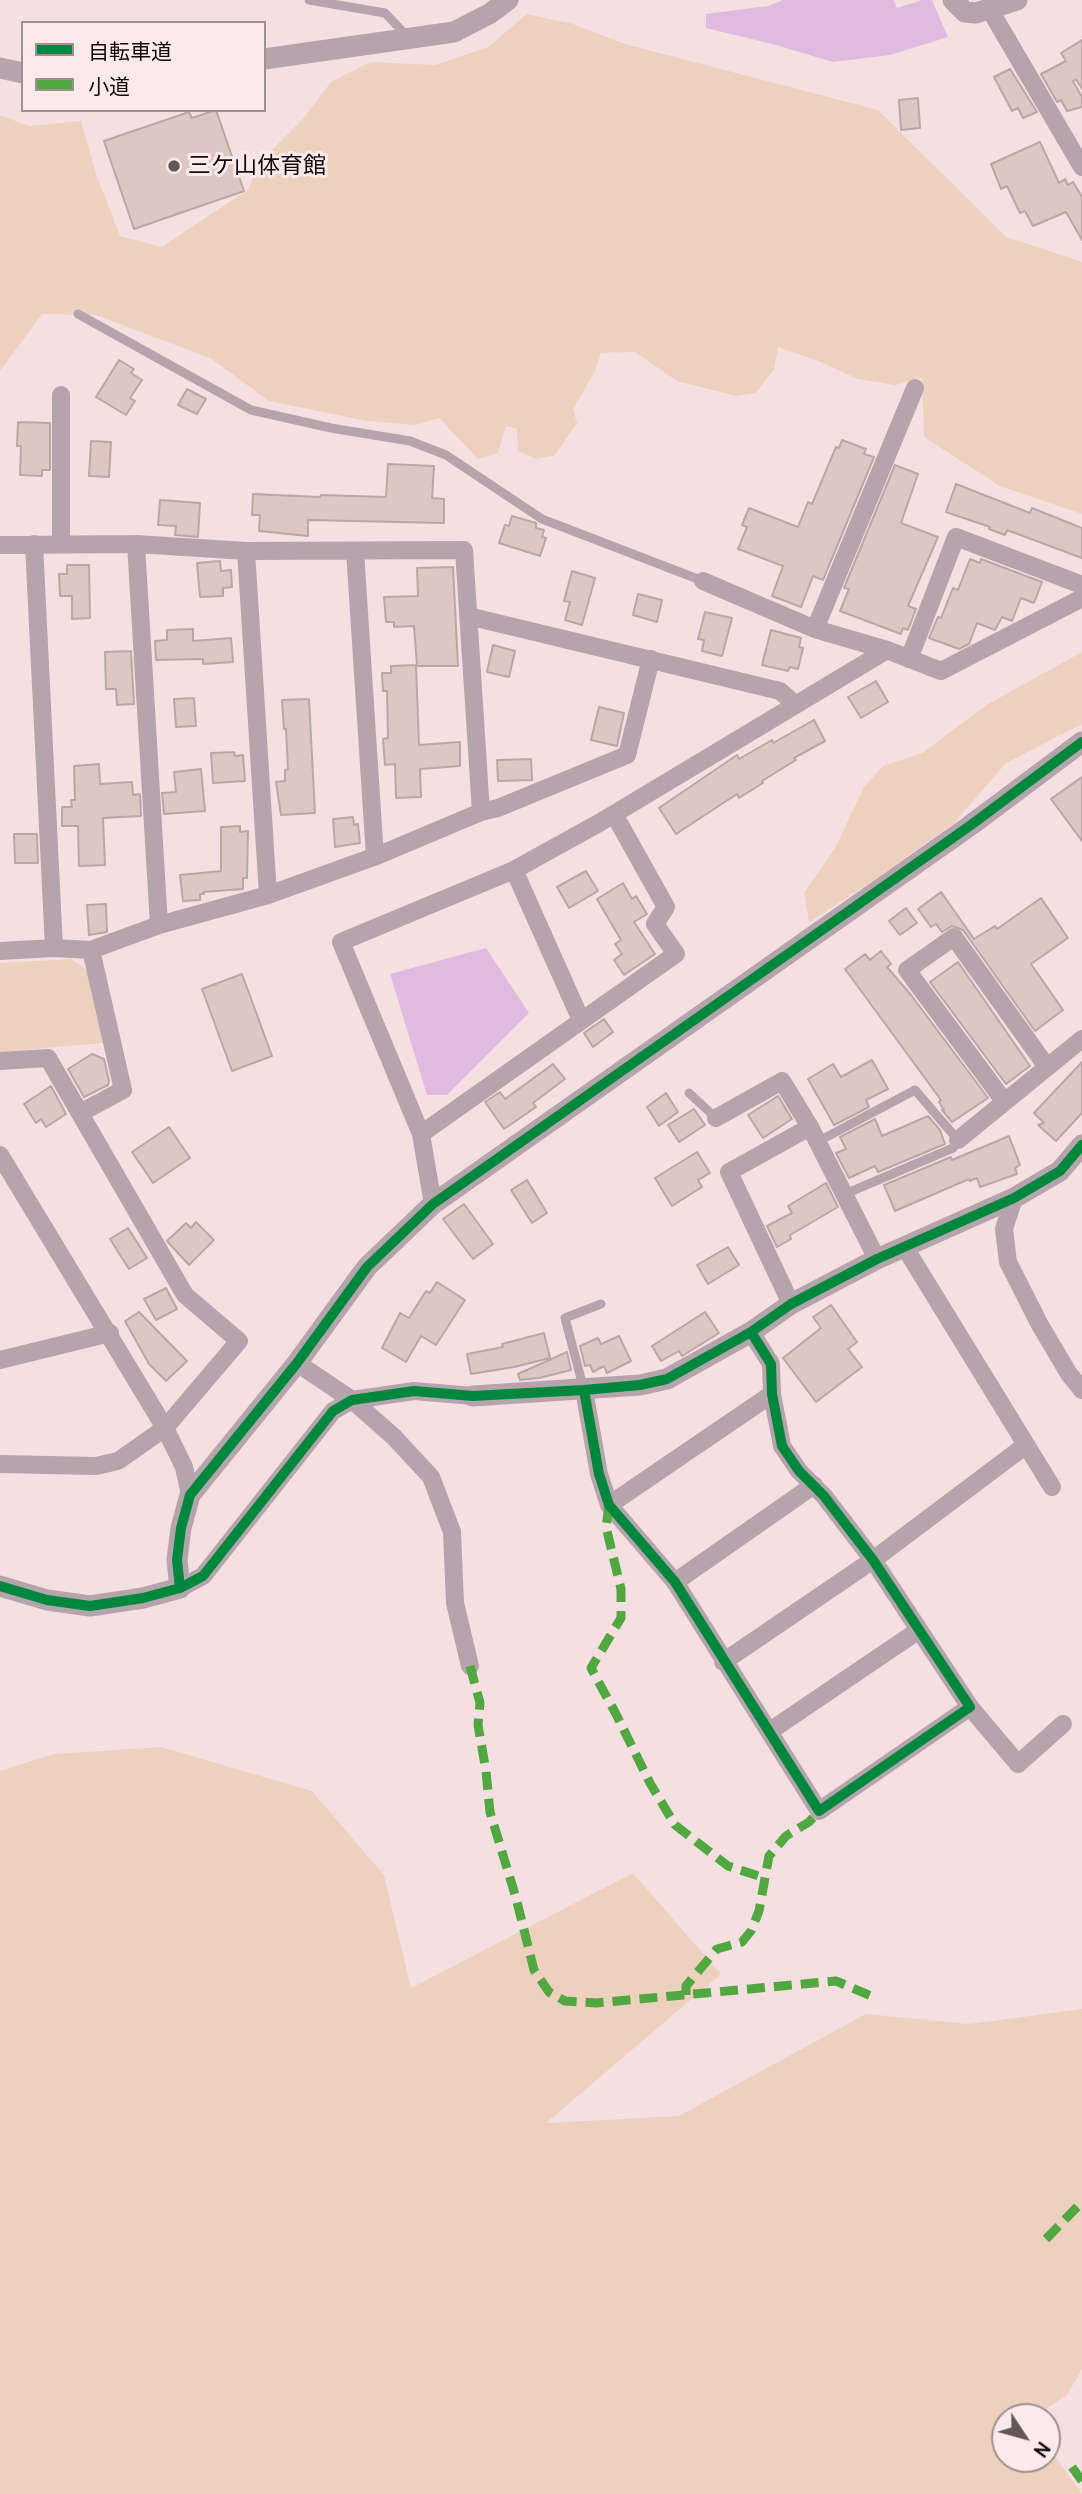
<!DOCTYPE html>
<meta charset="utf-8">
<style>
body{margin:0}
#map{position:relative;width:1082px;height:2494px;overflow:hidden;background:#f5e0e1;font-family:Cabin,"Noto Sans JP",sans-serif}
canvas{display:block}
.legend{position:absolute;left:21px;top:21px;width:245px;height:91px;box-sizing:border-box;background:#fbeaec;border:2px solid #9f9092;margin:0;padding:9px 12px;list-style:none;font-size:21px;color:#160a0b}
.legend li{display:flex;align-items:center;gap:14px;height:35px}
.legend b{width:35px;border:2px solid #9f9092}
.north{position:absolute;left:991px;top:2403px;width:70px;height:70px;box-sizing:border-box;background:#fbeaec;border:2px solid #9f9092;border-radius:50%;rotate:126deg;font-size:19px;font-weight:700;line-height:28px;text-align:center;color:#160a0b}
.north::after{content:'';display:block;margin:auto;width:24px;height:32px;background:#645556;clip-path:polygon(50% 0,100% 100%,50% 72%,0 100%)}
</style>
<div id="map">
<canvas width="1082" height="2494"></canvas>
<ul class="legend">
<li><b style="height:9px;background:#00873e"></b>自転車道</li>
<li><b style="height:9px;background:#51a841"></b>小道</li>
</ul>
<div class="north">N</div>
</div>
<script>
const g = document.querySelector('canvas').getContext('2d');
g.lineJoin = 'round';
function fill(path, color) {
  g.fillStyle = color;
  g.fill(path, 'evenodd');
}
function toPath(rows) {
  const path = new Path2D();
  for (const r of rows) {
    path.moveTo(r[0], r[1]);
    for (let i = 2; i < r.length; i += 2) path.lineTo(r[i], r[i + 1]);
  }
  return path;
}
function trace(path, color, width, dash) {
  g.strokeStyle = color;
  g.lineWidth = width;
  g.lineCap = dash ? 'butt' : 'round';
  g.setLineDash(dash || []);
  g.stroke(path);
}
function drawText(font, color, halo, rows, align = 'center') {
  g.font = font + ' Cabin,"Noto Sans JP",sans-serif';
  g.lineWidth = 6;
  g.setLineDash([]);
  g.textBaseline = 'middle';
  g.strokeStyle = halo;
  g.fillStyle = color;
  for (const [text, x, y, turn = 0] of rows) {
    g.save();
    g.translate(x, y);
    g.rotate((+turn || 0) * Math.PI / 180);
    g.textAlign = isNaN(turn) ? turn : align;
    if (halo) g.strokeText(text, 0, 0);
    g.fillText(text, 0, 0);
    g.restore();
  }
}
fill(toPath([
 [527,14,573,24,625,44,878,110,1006,237,1082,262,1082,514,1000,486,924,437,922,377,895,385,858,379,816,360,778,347,774,369,756,393,736,396,677,381,635,352,601,353,594,373,573,409,577,423,554,456,536,459,518,451,517,429,506,426,498,453,478,459,439,418,415,425,367,421,269,401,210,358,96,315,42,314,0,371,0,115,29,126,81,121,96,174,120,236,162,247,249,189,256,170,274,148,302,120,331,82,371,62,436,65,488,47],
 [1082,652,1082,724,1006,763,954,823,871,882,809,922,804,893,835,848,864,787,883,766,922,753,988,704],
 [72,959,90,973,103,1043,0,1052,0,963],
 [161,1747,312,1791,384,1875,411,1988,633,1873,721,1974,546,2123,679,2116,866,2014,970,2024,1082,2009,1082,2369,1067,2395,1041,2412,1042,2417,1005,2417,1005,2459,1047,2459,1047,2440,1049,2448,1082,2494,0,2494,0,1771,54,1754]
]), '#eed0be');
fill(toPath([
 [783,0,894,0,897,8,922,0,932,0,948,37,890,55,833,62,776,45,706,28,706,14,768,6],
 [486,948,529,1013,447,1095,427,1095,390,974]
]), '#e0badf');
const building = toPath([
 [1082,40,1082,89,1076,79,1073,81,1082,97,1082,107,1067,111,1061,100,1057,102,1041,74,1066,61,1061,53,1082,40],
 [1010,69,1037,112,1023,118,1018,108,1012,111,994,77,1010,69],
 [918,98,920,128,901,130,899,100,918,98],
 [216,110,244,191,134,229,104,141,189,112,192,118,216,110],
 [1040,142,1059,183,1065,179,1068,185,1073,182,1082,197,1082,240,1066,212,1033,226,1025,211,1020,213,1007,186,1001,189,991,164,1040,142],
 [119,360,134,369,131,373,142,380,130,398,135,401,126,415,96,397,119,360],
 [187,389,206,399,197,414,178,405,187,389],
 [18,422,50,423,50,470,42,470,42,476,20,475,21,446,17,446,18,422],
 [842,440,866,449,864,454,874,457,823,580,813,576,801,607,772,596,783,566,738,549,747,527,742,525,749,508,798,527,808,502,812,504,836,447,839,448,842,440],
 [91,441,111,442,109,477,89,476,91,441],
 [388,464,434,466,432,498,444,499,444,523,308,520,308,536,259,531,260,515,252,515,253,494,320,497,321,495,386,497,388,464],
 [895,465,918,474,901,523,938,537,908,606,916,609,908,630,903,628,901,634,840,611,849,589,844,588,895,465],
 [956,484,1030,513,1032,508,1082,528,1082,558,1007,530,1005,535,989,529,990,527,946,512,956,484],
 [160,500,200,503,198,537,175,535,176,526,158,525,160,500],
 [512,516,536,523,536,528,544,530,542,537,546,538,540,556,499,543,505,525,509,526,512,516],
 [970,559,980,563,981,559,1042,582,1034,603,1021,598,1012,621,1002,617,995,630,977,623,969,644,959,649,929,638,938,617,941,618,953,588,958,590,970,559],
 [220,561,221,571,231,570,232,587,223,588,223,596,200,597,197,563,220,561],
 [67,565,89,565,90,618,72,619,72,596,60,596,59,574,67,574,67,565],
 [453,567,458,666,417,666,414,626,394,627,394,622,386,622,384,597,418,596,417,568,453,567],
 [572,571,595,578,582,625,565,620,570,602,564,601,572,571],
 [638,594,662,600,657,622,633,615,638,594],
 [705,612,732,618,722,656,702,651,704,640,698,639,705,612],
 [193,629,193,641,231,638,233,662,203,664,203,659,156,660,155,641,167,640,167,630,193,629],
 [771,630,801,638,799,647,803,648,798,669,790,667,788,671,762,665,771,630],
 [493,645,515,651,509,677,487,672,493,645],
 [131,651,134,704,117,705,116,689,106,689,105,652,131,651],
 [416,665,419,745,460,742,460,766,420,769,421,797,396,798,395,764,385,765,383,739,388,738,387,691,383,691,382,673,391,673,391,666,416,665],
 [876,681,888,702,861,718,848,697,876,681],
 [194,698,196,726,176,727,174,699,194,698],
 [309,699,315,813,281,815,276,782,285,781,285,770,288,769,286,729,284,729,282,700,309,699],
 [599,707,624,713,617,746,591,740,599,707],
 [814,720,825,741,794,758,796,760,762,781,763,783,739,798,737,794,676,834,659,808,737,755,739,759,772,740,773,743,814,720],
 [234,752,235,756,243,755,245,781,213,783,211,753,234,752],
 [531,759,532,780,498,781,497,760,531,759],
 [99,764,100,784,132,782,133,795,140,794,141,816,103,818,105,865,79,866,78,826,62,826,62,807,72,807,71,800,75,800,74,766,99,764],
 [201,769,205,811,164,814,162,793,176,792,174,772,201,769],
 [1082,777,1082,841,1051,799,1082,777],
 [353,817,354,825,358,824,360,843,335,847,333,819,353,817],
 [240,826,240,832,248,831,247,878,243,878,243,889,203,892,204,894,200,894,200,900,183,901,180,875,221,871,221,827,240,826],
 [14,834,37,834,38,863,15,863,14,834],
 [586,871,598,891,569,908,557,887,586,871],
 [623,883,632,899,636,896,647,914,634,922,655,954,624,975,614,960,622,954,615,944,621,940,597,899,623,883],
 [941,892,974,939,995,926,997,929,1041,898,1068,938,1031,964,1063,1010,1035,1031,963,930,952,926,942,932,936,924,931,927,918,909,941,892],
 [106,904,107,932,89,935,87,905,106,904],
 [906,908,917,923,900,935,889,921,906,908],
 [881,951,891,964,887,967,911,995,988,1098,952,1122,942,1110,944,1110,939,1102,941,1100,845,969,865,954,870,960,881,951],
 [958,962,1030,1066,1006,1084,930,982,958,962],
 [242,974,272,1056,232,1071,202,989,242,974],
 [604,1019,613,1032,593,1047,584,1033,604,1019],
 [92,1054,104,1059,109,1081,108,1085,84,1097,68,1069,92,1054],
 [872,1060,888,1089,866,1100,869,1107,834,1125,808,1079,833,1064,841,1077,872,1060],
 [1082,1062,1082,1113,1056,1141,1038,1125,1044,1123,1034,1113,1082,1062],
 [553,1064,565,1079,533,1103,536,1107,504,1129,485,1102,500,1092,505,1099,553,1064],
 [51,1086,66,1114,46,1127,41,1119,36,1123,24,1104,51,1086],
 [666,1093,678,1112,659,1126,647,1107,666,1093],
 [778,1096,792,1119,763,1138,748,1115,778,1096],
 [694,1109,705,1125,679,1142,668,1125,694,1109],
 [928,1116,940,1130,945,1144,878,1172,875,1166,849,1178,836,1153,846,1149,840,1137,875,1119,882,1136,928,1116],
 [169,1127,190,1158,153,1183,132,1152,169,1127],
 [1009,1136,1020,1165,1015,1168,1017,1174,980,1187,977,1178,970,1181,969,1179,895,1211,884,1185,951,1157,952,1160,1009,1136],
 [697,1152,710,1173,698,1180,702,1187,672,1206,655,1178,697,1152],
 [527,1180,547,1213,532,1223,511,1190,527,1180],
 [826,1183,838,1207,790,1235,791,1239,777,1247,767,1226,792,1213,788,1206,826,1183],
 [464,1204,493,1244,473,1259,443,1219,464,1204],
 [196,1222,214,1240,189,1265,167,1241,186,1223,191,1228,196,1222],
 [128,1228,147,1258,129,1269,110,1239,128,1228],
 [728,1247,739,1265,708,1284,697,1265,728,1247],
 [437,1282,465,1300,436,1345,421,1336,406,1362,382,1348,400,1313,409,1318,426,1291,430,1293,437,1282],
 [166,1288,177,1309,156,1320,144,1299,166,1288],
 [831,1305,857,1342,848,1349,862,1367,816,1402,783,1358,821,1328,813,1317,831,1305],
 [139,1312,187,1361,166,1381,149,1364,125,1321,139,1312],
 [705,1312,719,1333,682,1356,679,1351,661,1361,652,1346,705,1312],
 [544,1333,550,1358,514,1367,471,1374,467,1354,503,1347,502,1344,544,1333],
 [619,1336,631,1361,607,1373,604,1366,593,1372,590,1365,585,1366,580,1346,598,1338,601,1344,619,1336],
 [567,1352,571,1370,539,1378,520,1380,518,1374,567,1352]
]);
fill(building, '#ddc7c3');
trace(building, '#b7a8a7', 2);
trace(toPath([
 [309,0,385,13,408,37],
 [78,314,251,410,331,428,410,441,446,455,542,519,703,581],
 [689,1093,716,1118],
 [817,1142,915,1090,958,1140,953,1148,845,1194],
 [584,1390,565,1318,601,1304]
]), '#b5a4ab', 9);
trace(toPath([
 [990,10,1082,167],
 [61,395,61,544],
 [34,544,54,948],
 [136,544,159,925],
 [0,545,136,544,246,551,464,550,481,812],
 [246,551,268,895],
 [355,551,375,857],
 [703,581,815,629,887,650,941,671,1082,598],
 [468,616,780,691,795,704],
 [815,629,915,388],
 [909,659,956,537,1082,585],
 [514,870,581,1020],
 [0,951,54,948,91,950,159,925,268,895,379,855,481,812,498,808,627,755,651,659],
 [0,1061,48,1058,185,1295,239,1341,165,1428,118,1461,96,1466,0,1464],
 [1004,1101,907,970,954,937,1047,1067],
 [80,1113,123,1090,91,950],
 [716,1118,782,1081,810,1127,877,1259],
 [421,1134,676,954,655,924,666,907,614,814],
 [958,1140,1082,1039],
 [0,1155,165,1428,184,1467,190,1495],
 [1014,1198,1004,1229,1008,1262,1040,1325,1069,1374,1082,1390],
 [433,1204,421,1134,341,942,514,870,599,823,887,650],
 [904,1246,1052,1487],
 [791,1304,729,1172,810,1127],
 [0,1360,110,1333],
 [297,1363,352,1400,394,1437,431,1477,452,1532,455,1603,470,1666],
 [584,1390,599,1474,609,1505,675,1582,819,1811,970,1707,873,1560,824,1496,799,1471,782,1446,772,1394,771,1364,751,1332],
 [609,1505,772,1394],
 [675,1582,814,1485],
 [180,1588,203,1576,333,1411,352,1400,414,1391,473,1396],
 [723,1662,873,1560,1026,1445],
 [970,1707,1018,1764,1063,1724],
 [770,1731,919,1630]
]), '#b5a4ab', 18);
trace(toPath([
 [953,0,965,12,976,13,1017,0],
 [264,59,454,32,489,14,508,0],
 [0,68,23,73],
 [473,1396,640,1385,667,1379,751,1332,791,1304,877,1259,1014,1198,1060,1171,1082,1145],
 [0,1586,47,1600,90,1606,143,1598,180,1588,177,1560,181,1528,190,1495,297,1363,367,1267,433,1204,971,825,1082,742]
]), '#b5a4ab', 21);
trace(toPath([
 [609,1505,606,1527,621,1589,621,1618,591,1668,616,1714,650,1783,675,1825,728,1866,765,1878],
 [470,1666,480,1703,478,1725,486,1771,490,1812,516,1898,534,1970,549,1992,565,2001,596,2003,836,1981,876,1998],
 [686,1995,686,1986,717,1949,742,1942,751,1931,759,1911,769,1856,786,1836,809,1822,819,1811],
 [1046,2239,1082,2202],
 [1072,2467,1082,2481]
]), '#51a841', 9, [18, 9]);
trace(toPath([
 [584,1390,599,1474,609,1505,675,1582,819,1811,970,1707,873,1560,824,1496,799,1471,782,1446,772,1394,771,1364,751,1332],
 [0,1586,47,1600,90,1606,143,1598,180,1588,203,1576,333,1411,352,1400,414,1391,473,1396,584,1390,640,1385,667,1379,751,1332,791,1304,877,1259,1014,1198,1060,1171,1082,1145],
 [180,1588,177,1560,181,1528,190,1495,297,1363,367,1267,433,1204,971,825,1082,742]
]), '#00873e', 10);
for (const [x, y, r, color] of [
 [174,166,7,"#645556"]
]) {
  const dot = new Path2D();
  dot.arc(x, y, r, 0, 2 * Math.PI);
  g.fillStyle = color;
  g.fill(dot);
  trace(dot, '#fbeaec', 2.5);
}
drawText('23px', '#160a0b', '#fbeaec', [
 ["三ケ山体育館",188,166]
], 'left');
</script>
